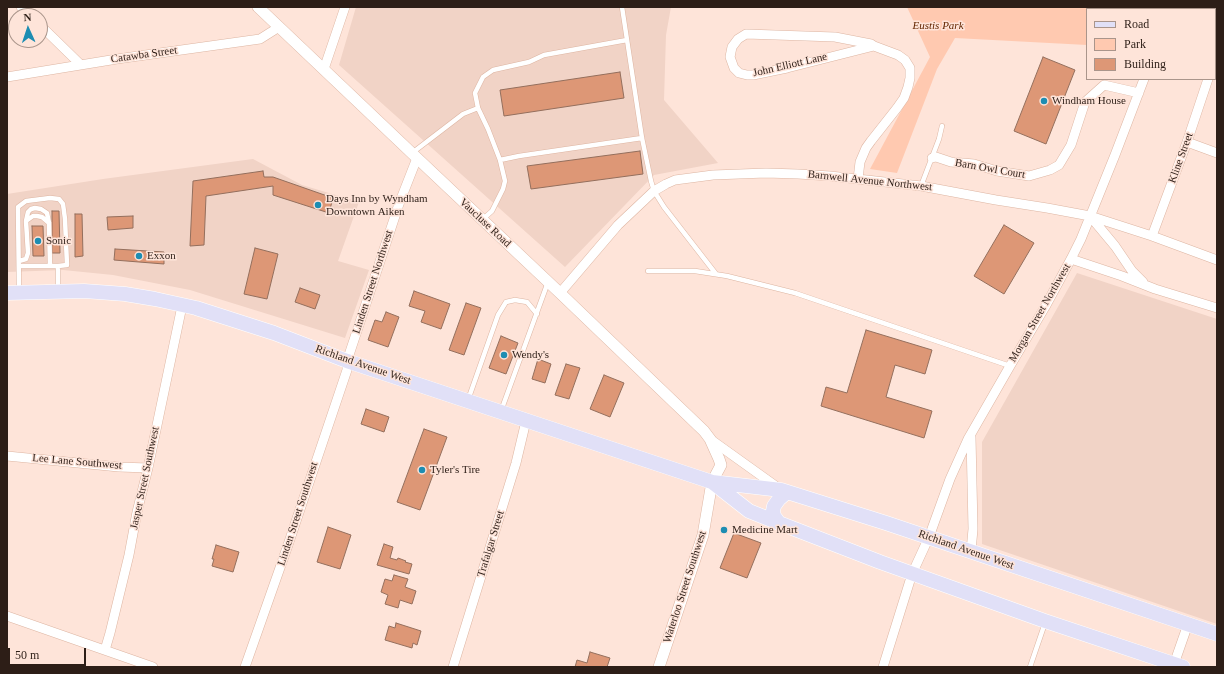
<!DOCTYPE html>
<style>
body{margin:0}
#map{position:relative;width:1224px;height:674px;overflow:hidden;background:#fee4d9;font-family:"Times New Roman",serif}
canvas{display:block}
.frame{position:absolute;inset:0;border:8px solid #2d1e17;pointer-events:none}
.legend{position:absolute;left:1086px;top:8px;width:130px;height:72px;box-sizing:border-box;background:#fee4d9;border:1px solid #aa958b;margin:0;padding:5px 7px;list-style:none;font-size:12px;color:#2d1e17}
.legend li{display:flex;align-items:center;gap:8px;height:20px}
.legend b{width:20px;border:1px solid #aa958b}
.north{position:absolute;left:8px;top:8px;width:40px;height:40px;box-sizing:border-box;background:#fee4d9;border:1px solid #aa958b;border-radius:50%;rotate:357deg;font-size:11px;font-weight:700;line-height:16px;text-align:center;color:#2d1e17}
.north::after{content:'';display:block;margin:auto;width:14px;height:18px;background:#1d8db2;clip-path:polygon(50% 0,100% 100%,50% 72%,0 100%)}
.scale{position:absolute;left:8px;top:648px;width:78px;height:18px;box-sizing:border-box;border:2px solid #2d1e17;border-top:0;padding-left:5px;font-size:12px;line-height:14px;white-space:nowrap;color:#2d1e17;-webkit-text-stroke:3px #fee4d9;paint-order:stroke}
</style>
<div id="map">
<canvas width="1224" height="674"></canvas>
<div class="frame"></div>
<ul class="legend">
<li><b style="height:5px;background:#e1e0f7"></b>Road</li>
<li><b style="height:11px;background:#ffc9b0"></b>Park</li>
<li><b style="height:11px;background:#dd9776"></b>Building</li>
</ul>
<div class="north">N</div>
<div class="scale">50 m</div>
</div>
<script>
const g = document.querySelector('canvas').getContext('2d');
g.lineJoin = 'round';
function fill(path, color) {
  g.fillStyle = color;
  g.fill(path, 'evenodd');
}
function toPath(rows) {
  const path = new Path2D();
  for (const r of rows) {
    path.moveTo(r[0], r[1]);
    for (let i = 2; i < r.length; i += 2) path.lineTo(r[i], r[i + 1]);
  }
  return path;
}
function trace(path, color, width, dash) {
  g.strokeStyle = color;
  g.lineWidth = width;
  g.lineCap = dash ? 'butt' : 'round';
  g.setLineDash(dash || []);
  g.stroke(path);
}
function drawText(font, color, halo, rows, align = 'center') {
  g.font = font + ' "Times New Roman",serif';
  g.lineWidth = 3;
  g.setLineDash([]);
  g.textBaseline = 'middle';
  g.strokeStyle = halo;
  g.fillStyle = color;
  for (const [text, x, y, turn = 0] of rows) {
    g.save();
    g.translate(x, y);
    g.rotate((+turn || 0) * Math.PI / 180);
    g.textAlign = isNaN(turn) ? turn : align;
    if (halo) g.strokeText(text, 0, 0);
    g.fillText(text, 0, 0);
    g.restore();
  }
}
fill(toPath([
 [356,7,671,7,666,35,664,100,718,163,654,175,565,267,339,65],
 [253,159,302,185,359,202,338,261,369,270,345,338,190,290,113,275,63,270,7,272,7,194,103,179],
 [1077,273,1217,319,1217,624,982,544,982,442]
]), '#f1d3c6');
fill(toPath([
 [907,7,1148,7,1147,9,1087,9,1087,45,955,38,937,69,897,173,870,169,930,57]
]), '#ffc9b0');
const building = toPath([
 [1043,57,1075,70,1046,144,1014,131,1043,57],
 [620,72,624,98,504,116,500,90,620,72],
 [640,151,643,174,531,189,527,166,640,151],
 [263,171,264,177,273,177,333,198,329,213,273,195,273,186,206,196,204,245,190,246,193,181,263,171],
 [52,211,59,211,60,253,52,253,52,211],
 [75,214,82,214,83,256,75,257,75,214],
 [133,216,133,228,108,230,107,217,133,216],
 [1004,225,1034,243,1004,294,974,276,1004,225],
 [32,226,43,226,44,256,33,256,32,226],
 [255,248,278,254,267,299,244,294,255,248],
 [115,249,164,252,164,264,114,260,115,249],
 [300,288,320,295,315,309,295,302,300,288],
 [414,291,450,304,441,329,421,322,425,311,409,306,414,291],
 [466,303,481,308,464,355,449,350,466,303],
 [386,312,399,317,388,347,368,340,375,320,382,322,386,312],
 [866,330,932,350,925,374,895,365,886,397,932,411,924,438,821,406,826,387,847,393,866,330],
 [501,336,518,343,506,374,489,368,501,336],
 [538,359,551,364,545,383,532,379,538,359],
 [566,364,580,368,569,399,555,395,566,364],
 [604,375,624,383,610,417,590,409,604,375],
 [366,409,389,417,384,432,361,424,366,409],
 [424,429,447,437,420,510,397,502,424,429],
 [328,527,351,535,340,569,317,562,328,527],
 [734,533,761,543,747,578,720,568,734,533],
 [384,544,393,547,390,558,397,560,398,558,406,561,405,562,412,564,409,574,377,565,384,544],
 [216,545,239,552,233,572,212,566,214,559,212,559,216,545],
 [394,575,408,579,405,587,416,591,412,604,400,600,398,608,385,604,388,595,381,592,385,579,392,581,394,575],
 [396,623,421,631,417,645,413,643,412,648,385,640,389,626,395,628,396,623],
 [590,652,610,658,607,667,575,667,577,660,587,663,590,652]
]);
fill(building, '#dd9776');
trace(building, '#946f5d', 1);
const service = toPath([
 [622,7,642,138,651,181,654,191,664,207,716,274],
 [412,153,463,114,478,108],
 [500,160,519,156,642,138],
 [921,186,939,139,942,126],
 [483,219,492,211,503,189,505,181,500,160,488,129,478,108,475,93,483,77,493,70,529,62,544,55,627,40],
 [26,221,33,216,37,216,42,217,49,223],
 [19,261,26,259,28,253,26,221,28,212,31,209,35,208,41,209,47,213,49,223,50,266],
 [19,266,58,266],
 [648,271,695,271,727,276,795,293,1010,366],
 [19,291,18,207,26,201,50,198,59,199,63,204,65,219,67,265,58,266,58,289],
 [468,400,498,315,506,302,515,300,527,302,537,314],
 [501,411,548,282],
 [1030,667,1045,623]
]);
const minor = toPath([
 [21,7,30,16],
 [1162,9,1162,7],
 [40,25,81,65],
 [1215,57,1217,51],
 [324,69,345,7],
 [7,77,117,59,260,39,279,27],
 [1187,142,1217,153],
 [932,158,936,157,951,162,974,164,997,171,1029,176,1050,170,1059,165,1071,145,1085,102,1104,85,1139,93],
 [858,179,860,162,866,148,871,141,897,108,904,98,908,87,910,78,910,68,905,60,898,55,874,46,871,44,835,37,746,34,738,39,732,47,730,57,734,68,739,73,747,75,753,75,787,68,874,46],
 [1090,216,1115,246,1132,271,1143,282],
 [1152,236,1187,142,1208,79],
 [1071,259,1122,276,1155,289,1217,308],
 [560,293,618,225,654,191,666,184,675,180,713,175,766,173,798,174,830,176,921,186,996,200,1047,208,1090,216,1152,236,1217,260],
 [710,439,777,487],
 [7,456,119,467,148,468],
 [971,551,973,529,971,437],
 [7,616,153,667],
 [105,650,110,633,129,555,137,512,148,468,182,306],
 [245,667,288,545,347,370,347,361,399,204,417,158],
 [453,667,516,463,526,421],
 [883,667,912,574,929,537,950,479,968,439,1010,366,1045,307,1071,259,1081,239,1115,155,1144,79],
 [1173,667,1188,624]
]);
const tertiary = toPath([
 [258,7,417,158,560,293,704,431,710,439,719,459,721,465,712,482,703,535,659,667]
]);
const primary = toPath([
 [7,293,84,291,125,294,155,299,196,308,274,333,347,361,712,482,781,490,886,523,1217,634],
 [712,482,749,511,779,523,880,562,1045,621,1183,667],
 [779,523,774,516,773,511,774,506,779,499,787,492]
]);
trace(service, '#ddb5a2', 5.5);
trace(minor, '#ddb5a2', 10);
trace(tertiary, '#ddb5a2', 12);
trace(primary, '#fff', 15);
trace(toPath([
 [1137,7,1138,9]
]), '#9f8a81', 2, [1, 3]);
trace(service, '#fff', 4.5);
trace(minor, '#fff', 9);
trace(tertiary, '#fff', 11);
trace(primary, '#e1e0f7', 14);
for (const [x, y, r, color] of [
 [1044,101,4,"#1d8db2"],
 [318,205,4,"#1d8db2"],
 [38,241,4,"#1d8db2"],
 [139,256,4,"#1d8db2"],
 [504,355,4,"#1d8db2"],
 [422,470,4,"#1d8db2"],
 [724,530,4,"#1d8db2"]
]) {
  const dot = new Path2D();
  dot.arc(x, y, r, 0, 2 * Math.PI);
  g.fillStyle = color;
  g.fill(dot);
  trace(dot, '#fee4d9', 1.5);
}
drawText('italic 11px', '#632600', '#fee4d9', [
 ["Eustis Park",938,26]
]);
drawText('11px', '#2d1e17', '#fee4d9', [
 ["Catawba Street",144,55,-8],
 ["John Elliott Lane",790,65,-13],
 ["Kline Street",1181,158,-70],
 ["Barn Owl Court",990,169,10],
 ["Barnwell Avenue Northwest",870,181,6],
 ["Vaucluse Road",485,223,43],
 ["Linden Street Northwest",373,282,-72],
 ["Morgan Street Northwest",1040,313,-60],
 ["Richland Avenue West",363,365,19],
 ["Lee Lane Southwest",77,462,5],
 ["Jasper Street Southwest",145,478,-78],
 ["Linden Street Southwest",298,514,-72],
 ["Trafalgar Street",491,544,-73],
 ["Richland Avenue West",966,550,19],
 ["Waterloo Street Southwest",685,587,-72]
]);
drawText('11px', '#2d1e17', '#fee4d9', [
 ["Windham House",1052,101],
 ["Days Inn by Wyndham",326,199],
 ["Downtown Aiken",326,212],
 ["Sonic",46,241],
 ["Exxon",147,256],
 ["Wendy's",512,355],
 ["Tyler's Tire",430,470],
 ["Medicine Mart",732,530]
], 'left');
</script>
